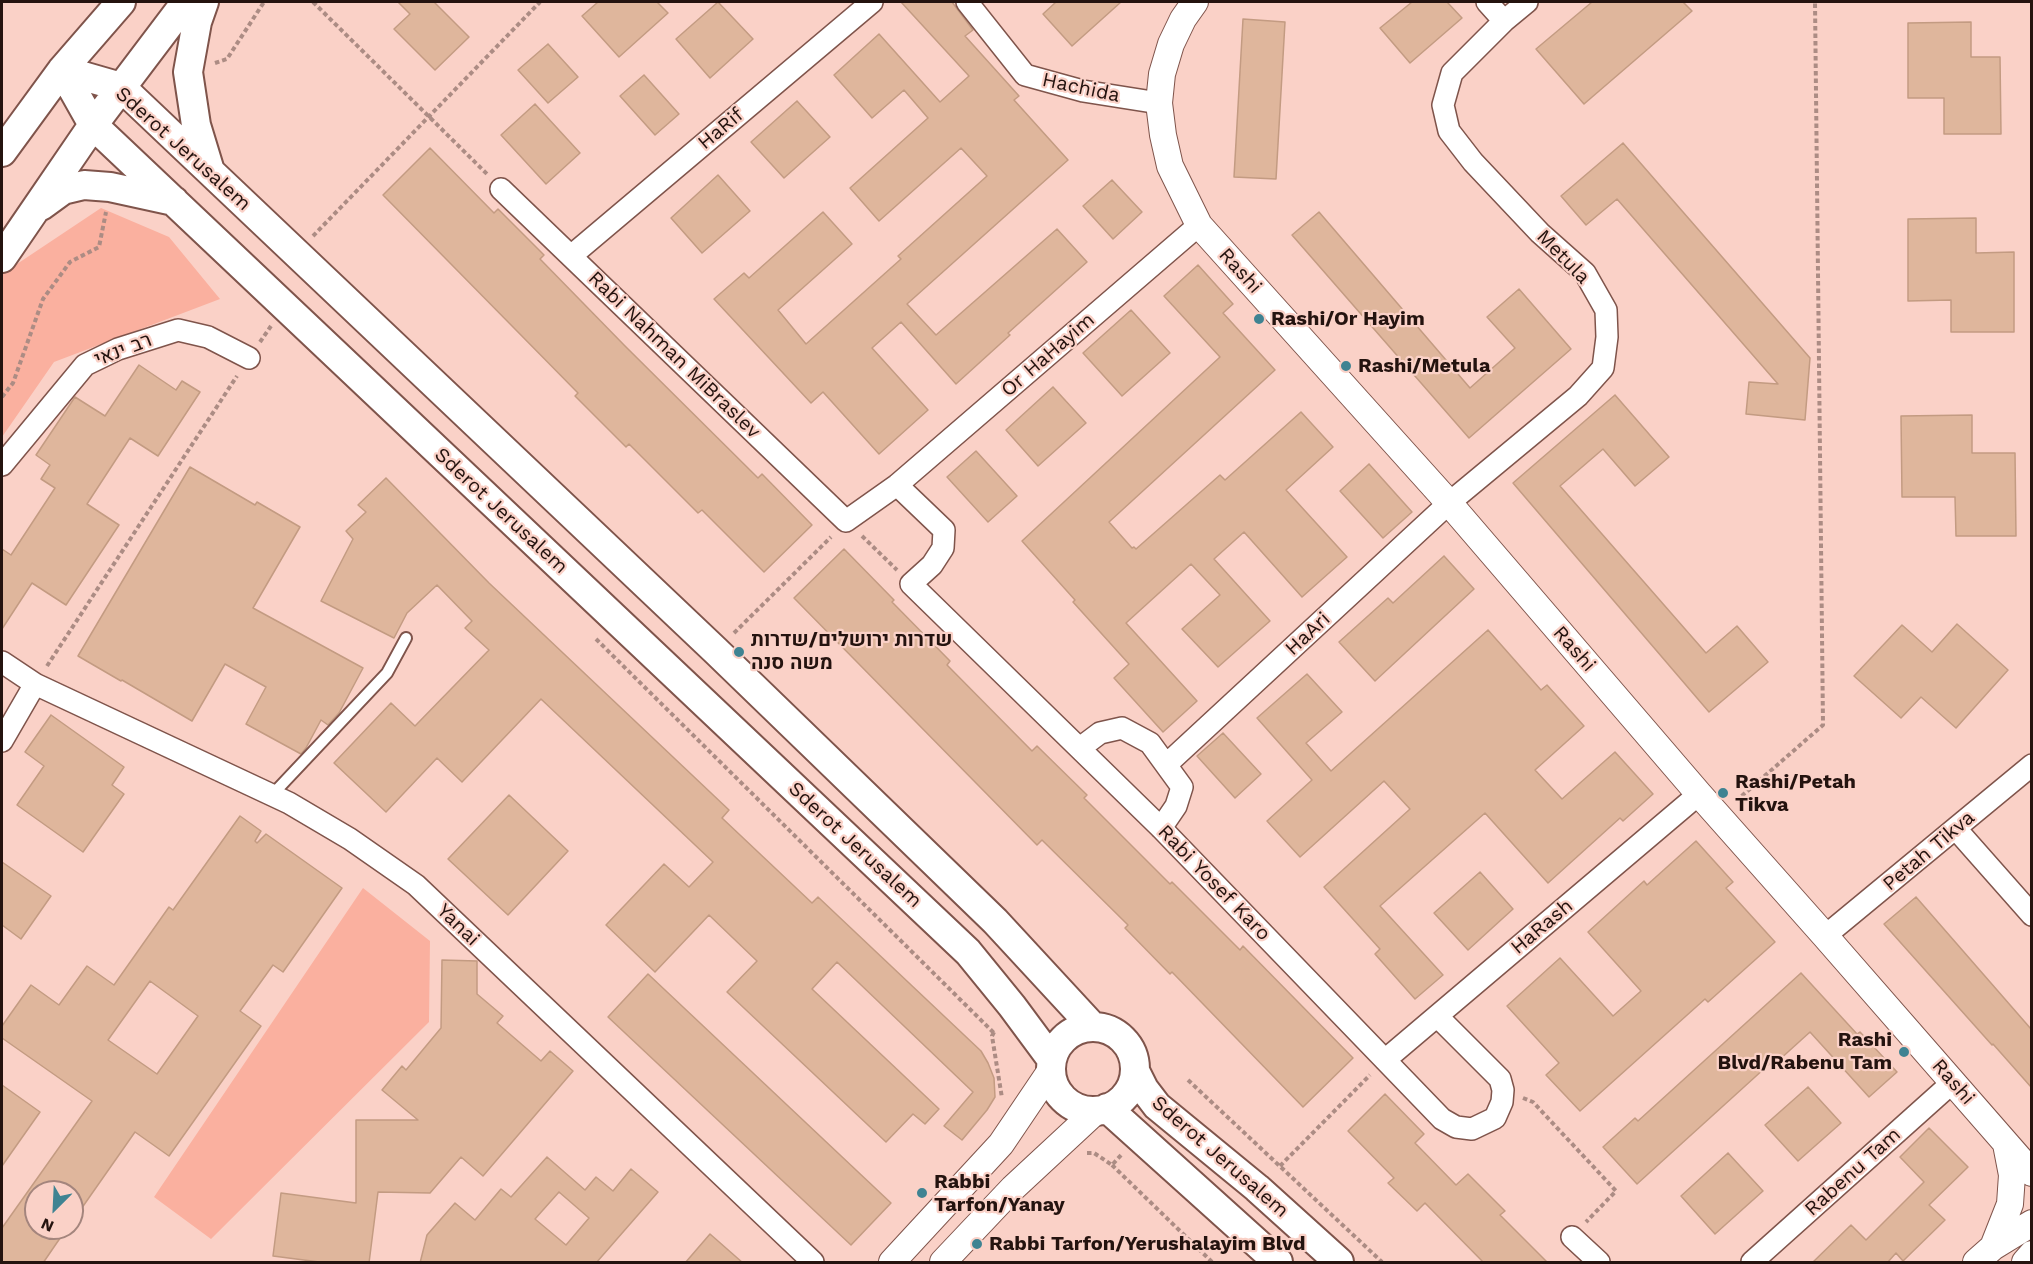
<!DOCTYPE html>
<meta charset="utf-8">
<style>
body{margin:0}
#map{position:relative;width:2033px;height:1264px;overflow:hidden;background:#fad1c7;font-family:"Work Sans",sans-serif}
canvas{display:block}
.frame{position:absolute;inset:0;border:3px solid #24130f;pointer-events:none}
.north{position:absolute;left:24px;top:1180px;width:60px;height:60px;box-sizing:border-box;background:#fad1c7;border:2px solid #a4857d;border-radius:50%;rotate:204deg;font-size:16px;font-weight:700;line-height:24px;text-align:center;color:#24130f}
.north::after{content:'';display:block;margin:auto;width:21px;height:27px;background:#3f8392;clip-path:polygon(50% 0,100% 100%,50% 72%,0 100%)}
</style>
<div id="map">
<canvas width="2033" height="1264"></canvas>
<div class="frame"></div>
<div class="north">N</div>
</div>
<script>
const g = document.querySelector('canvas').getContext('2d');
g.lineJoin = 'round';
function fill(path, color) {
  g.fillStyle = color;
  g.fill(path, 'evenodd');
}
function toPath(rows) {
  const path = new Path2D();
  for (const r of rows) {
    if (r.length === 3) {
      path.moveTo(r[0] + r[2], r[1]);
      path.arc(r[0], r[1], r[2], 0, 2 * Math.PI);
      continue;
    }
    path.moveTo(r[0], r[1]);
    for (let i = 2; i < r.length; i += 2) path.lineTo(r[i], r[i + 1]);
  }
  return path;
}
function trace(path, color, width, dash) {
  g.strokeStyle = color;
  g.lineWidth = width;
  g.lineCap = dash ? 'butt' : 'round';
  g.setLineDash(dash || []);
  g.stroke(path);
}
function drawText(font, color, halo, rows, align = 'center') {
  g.font = font + ' "Work Sans",Heebo,sans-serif';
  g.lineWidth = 4.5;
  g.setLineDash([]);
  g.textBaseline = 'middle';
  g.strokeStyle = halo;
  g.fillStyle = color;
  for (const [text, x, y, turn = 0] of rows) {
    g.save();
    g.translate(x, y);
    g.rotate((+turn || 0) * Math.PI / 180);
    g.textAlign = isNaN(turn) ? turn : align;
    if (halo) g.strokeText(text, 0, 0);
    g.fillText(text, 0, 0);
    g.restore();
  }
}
fill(toPath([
 [101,208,169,237,220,299,54,362,2,437,2,274],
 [363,888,430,941,429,1022,211,1239,154,1197]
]), '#fab09f');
const building = toPath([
 [398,2,434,2,469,37,435,70,394,29,410,14,398,2],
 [598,2,657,2,668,13,619,57,582,16,598,2],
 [718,2,753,39,710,78,676,39,718,2],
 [901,2,952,2,973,30,965,36,1019,96,1014,100,1068,160,907,304,936,335,1057,229,1087,262,1008,333,1010,335,956,384,901,322,872,348,928,410,879,454,823,392,811,403,714,299,744,273,749,278,823,212,852,244,778,310,806,344,901,259,898,256,987,176,961,148,879,221,850,188,928,118,904,90,872,118,834,75,879,34,940,102,969,76,901,2],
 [1056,2,1121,2,1072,46,1043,14,1056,2],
 [1412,2,1447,2,1462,18,1410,63,1380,28,1412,2],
 [1592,2,1683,2,1692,11,1584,104,1536,49,1592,2],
 [1243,19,1285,22,1276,179,1234,177,1243,19],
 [1971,22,1971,57,2000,57,2001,134,1944,134,1944,98,1908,98,1908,23,1971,22],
 [548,44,578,77,548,103,518,70,548,44],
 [644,75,679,114,655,135,620,96,644,75],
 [797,101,830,137,784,178,751,142,797,101],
 [535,104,580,153,546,184,501,135,535,104],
 [1623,143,1810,358,1805,420,1746,414,1749,382,1778,384,1617,199,1586,225,1561,196,1623,143],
 [430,148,494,213,498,209,544,255,540,259,625,346,758,478,762,474,812,525,764,572,702,510,698,513,629,444,626,447,575,396,578,393,383,195,430,148],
 [718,175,750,211,702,253,671,218,718,175],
 [1112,180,1142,212,1113,239,1083,206,1112,180],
 [1319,212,1470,388,1515,348,1487,317,1519,289,1571,349,1469,438,1292,235,1319,212],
 [1976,218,1976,253,2014,252,2014,332,1951,332,1951,300,1908,301,1908,219,1976,218],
 [1198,265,1233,304,1223,313,1275,370,1109,522,1132,548,1134,547,1136,549,1220,475,1225,480,1301,412,1333,447,1286,490,1347,557,1302,597,1244,532,1214,559,1270,621,1218,667,1182,629,1220,595,1191,564,1126,623,1197,701,1163,732,1114,678,1129,664,1073,602,1075,600,1022,541,1220,357,1164,296,1198,265],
 [1131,310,1170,353,1122,396,1083,353,1131,310],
 [139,365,176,390,182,381,200,392,158,456,130,438,87,504,119,525,66,605,32,583,2,629,2,549,11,555,55,488,41,479,50,465,36,455,75,397,105,416,139,365],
 [1053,387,1086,423,1038,466,1006,430,1053,387],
 [1615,395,1669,457,1635,486,1603,449,1560,486,1706,653,1737,626,1768,662,1709,712,1513,483,1615,395],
 [1972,415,1972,453,2015,453,2016,536,1956,536,1955,497,1902,497,1901,416,1972,415],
 [976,451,1017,496,988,522,947,477,976,451],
 [1369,464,1412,512,1383,538,1340,491,1369,464],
 [190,467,255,505,257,502,300,527,253,608,363,668,339,713,328,725,321,720,306,748,301,754,246,724,266,687,225,664,192,721,122,680,121,681,78,656,190,467],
 [386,478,489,583,729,810,722,818,812,903,818,897,981,1051,988,1063,994,1078,995,1097,987,1110,962,1140,944,1126,973,1092,837,962,812,989,939,1109,925,1124,913,1114,886,1142,727,992,757,961,709,915,655,972,606,925,664,864,689,887,713,862,541,699,462,782,437,758,386,812,334,763,391,703,415,726,489,650,465,628,472,621,437,585,407,613,394,638,321,601,353,539,346,531,366,512,358,505,386,478],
 [844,549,894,600,892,602,950,661,947,665,1032,751,1037,746,1087,795,1084,798,1170,884,1172,882,1240,950,1243,946,1353,1058,1303,1107,1172,972,1170,974,1125,928,1128,925,1042,840,1037,845,794,598,844,549],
 [1444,556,1474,589,1375,681,1339,642,1388,598,1393,603,1444,556],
 [1957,624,2008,670,1956,728,1921,697,1901,718,1854,676,1902,625,1932,652,1957,624],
 [1488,630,1541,690,1547,685,1584,726,1535,770,1562,799,1615,752,1653,794,1623,821,1620,818,1548,883,1485,813,1380,906,1443,975,1415,999,1375,954,1380,949,1324,887,1410,809,1384,781,1300,857,1267,821,1312,780,1257,718,1307,674,1342,712,1306,743,1331,771,1488,630],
 [51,715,124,767,112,785,124,794,83,852,17,805,44,766,25,752,51,715],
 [1223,733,1261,774,1235,798,1197,756,1223,733],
 [509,795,568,851,508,915,448,859,509,795],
 [240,816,261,831,255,841,257,843,266,834,342,888,283,972,273,965,240,1011,261,1026,169,1156,135,1132,72,1222,72,1192,36,1192,36,1228,67,1228,43,1263,2,1263,2,1228,92,1101,2,1038,2,1026,31,985,59,1005,87,966,114,985,169,907,173,910,240,816],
 [150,981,198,1016,157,1074,108,1040,150,981],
 [1696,841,1733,882,1726,888,1775,942,1708,1002,1705,999,1580,1111,1546,1075,1559,1063,1507,1006,1560,958,1613,1016,1641,991,1588,932,1644,881,1647,885,1696,841],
 [2,862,51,896,21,939,2,925,2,862],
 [1480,872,1513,909,1468,950,1434,913,1480,872],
 [1916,897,2031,1029,2031,1087,1993,1044,1992,1045,1884,924,1916,897],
 [442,960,477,961,477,994,503,1016,497,1023,541,1061,550,1051,573,1071,483,1176,461,1157,430,1193,378,1192,369,1263,327,1263,273,1256,281,1193,356,1203,356,1120,418,1120,382,1090,402,1066,406,1070,441,1028,442,960],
 [1801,973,1857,1034,1860,1032,1897,1072,1869,1097,1810,1032,1778,1061,1776,1058,1637,1184,1603,1147,1635,1118,1638,1121,1801,973],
 [648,974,891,1203,851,1245,608,1017,648,974],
 [2,1085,40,1112,2,1166,2,1085],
 [1808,1087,1841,1123,1798,1161,1765,1125,1808,1087],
 [1385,1094,1424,1134,1415,1143,1456,1185,1468,1174,1505,1211,1500,1215,1548,1263,1484,1263,1425,1203,1417,1211,1388,1183,1394,1178,1348,1131,1385,1094],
 [1929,1128,1968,1167,1929,1205,1945,1220,1903,1261,1896,1253,1887,1263,1812,1263,1851,1225,1866,1240,1924,1182,1900,1157,1929,1128],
 [1728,1153,1763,1191,1715,1234,1681,1196,1728,1153],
 [547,1157,585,1190,596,1177,613,1191,631,1169,658,1192,596,1263,420,1263,427,1235,455,1203,475,1220,501,1189,511,1197,547,1157],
 [559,1192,589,1218,566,1245,535,1219,559,1192],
 [710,1234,743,1263,685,1263,710,1234]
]);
fill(building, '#dfb69c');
trace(building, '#c39b82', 1.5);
const service = toPath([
 [272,795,387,673,406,638]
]);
const minor = toPath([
 [967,2,1025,75,1083,91,1159,103],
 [1487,2,1504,21],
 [501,189,846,521,897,485,1199,225],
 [571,256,872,2],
 [2,465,85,365,118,349,178,330,208,337,249,358],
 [897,485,944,530,943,548,932,565,911,584,1161,828,1442,1119,1456,1127,1472,1129,1495,1118,1502,1102,1503,1090,1500,1079,1437,1016],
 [2,662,35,684,289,803,350,839,416,885,813,1262],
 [2,741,35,684],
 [1080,748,1100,733,1122,728,1150,743,1182,787,1176,806,1161,828],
 [1167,764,1449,503,1578,396,1603,368,1607,337,1606,310,1585,273,1540,233,1473,162,1449,131,1443,105,1452,73,1504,21,1527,2],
 [1956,829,2032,915],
 [1825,936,2032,765],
 [1385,1060,1699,794],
 [1572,1237,1599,1262],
 [1752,1262,1953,1082]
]);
const tertiary = toPath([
 [1195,2,1183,19,1171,44,1162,74,1159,103,1163,135,1170,166,1199,225,1449,503,1699,794,1825,936,2032,1173],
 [1993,1247,2010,1204,2012,1175,2006,1144],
 [892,1262,1001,1144,1051,1070],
 [943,1262,1013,1188,1096,1111],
 [1976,1262,1993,1247,2032,1223],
 [2025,1262,2032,1254]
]);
const secondary = toPath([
 [204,2,197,22,188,72,196,125,210,171],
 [62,70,121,87,716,651,995,921,1093,1027],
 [62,70,93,125,968,952,1012,1006,1052,1060],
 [2,152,62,70,121,2],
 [41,206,63,190,84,185,110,187,174,201],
 [2,258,93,125,186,2],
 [1093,1069,42],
 [1135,1071,1144,1089,1157,1106,1257,1188,1339,1262],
 [1107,1108,1278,1262]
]);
trace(service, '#7f544b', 14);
trace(minor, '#7f544b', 24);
trace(tertiary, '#7f544b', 28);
trace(secondary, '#7f544b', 32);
trace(toPath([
 [313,2,488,175],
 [215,63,227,59,264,2],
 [313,236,540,2],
 [260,342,271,326],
 [2,397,13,383,43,299,70,262,99,247,106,212],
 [862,536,897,570],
 [734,633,831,537],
 [596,639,994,1033],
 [47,666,237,376],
 [1736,801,1823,725,1815,2],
 [994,1032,992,1036,1002,1098],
 [1188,1080,1382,1262],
 [1523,1098,1533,1102,1616,1191,1586,1222],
 [1087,1153,1094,1153,1112,1165,1123,1153],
 [1112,1165,1212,1262],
 [1280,1166,1370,1075]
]), '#ac8c84', 4, [4.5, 3]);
trace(service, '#fff', 10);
trace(minor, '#fff', 21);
trace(tertiary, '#fff', 26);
trace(secondary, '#fff', 28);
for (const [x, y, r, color] of [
 [1259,319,6,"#3f8392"],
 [1346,366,6,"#3f8392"],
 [739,652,6,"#3f8392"],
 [1723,793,6,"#3f8392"],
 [1904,1052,6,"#3f8392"],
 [922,1193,6,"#3f8392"],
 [977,1244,6,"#3f8392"]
]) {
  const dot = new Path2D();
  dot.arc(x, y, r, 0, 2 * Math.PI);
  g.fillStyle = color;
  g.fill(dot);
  trace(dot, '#fad1c7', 2);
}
drawText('20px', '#24130f', '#fad1c7', [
 ["Hachida",1081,88,12],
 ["HaRif",721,129,-40],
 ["Sderot Jerusalem",183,149,42],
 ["Metula",1563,257,46],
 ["Rashi",1240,271,48],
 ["רב ינאי",123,350,-21],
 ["Rabi Nahman MiBraslev",674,355,44],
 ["Or HaHayim",1048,355,-41],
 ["Sderot Jerusalem",501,511,43],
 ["HaAri",1308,634,-43],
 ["Rashi",1574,649,49],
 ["Sderot Jerusalem",855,845,43],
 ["Petah Tikva",1929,851,-40],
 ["Rabi Yosef Karo",1214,883,46],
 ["Yanai",458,925,44],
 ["HaRash",1542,927,-40],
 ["Rashi",1953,1082,49],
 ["Sderot Jerusalem",1220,1157,41],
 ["Rabenu Tam",1853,1172,-42]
]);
drawText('bold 20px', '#24130f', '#fad1c7', [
 ["Rashi/Or Hayim",1271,319],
 ["Rashi/Metula",1358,366],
 ["שדרות ירושלים/שדרות",751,640],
 ["משה סנה",751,663],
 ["Rashi/Petah",1735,782],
 ["Tikva",1735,805],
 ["Rashi",1892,1040,"right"],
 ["Blvd/Rabenu Tam",1892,1063,"right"],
 ["Rabbi",934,1182],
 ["Tarfon/Yanay",934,1205],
 ["Rabbi Tarfon/Yerushalayim Blvd",989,1244]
], 'left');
</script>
